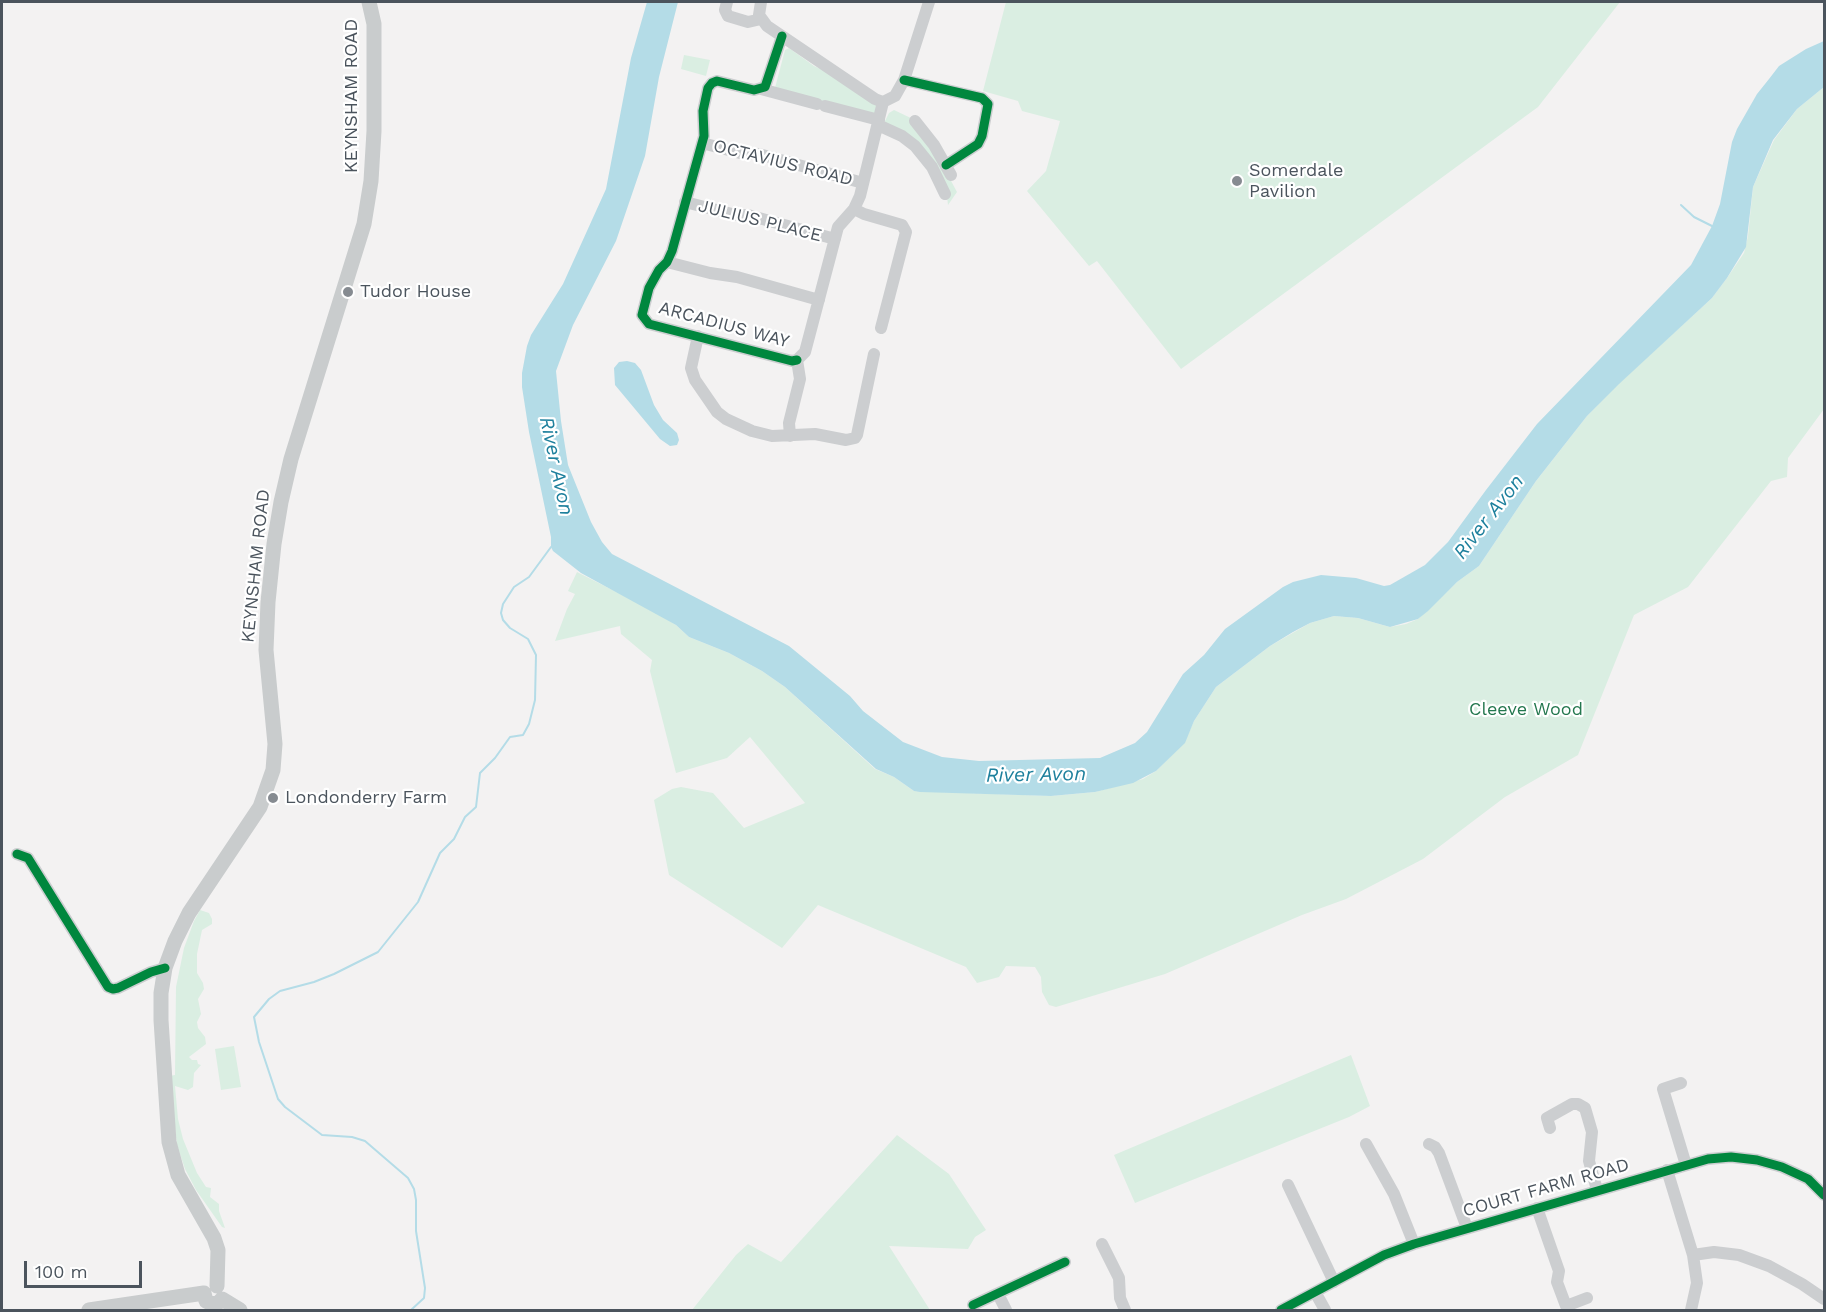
<!DOCTYPE html>
<style>
body{margin:0}
#map{position:relative;width:1826px;height:1312px;overflow:hidden;background:#f3f2f2;font-family:"Work Sans",sans-serif}
canvas{display:block}
.frame{position:absolute;inset:0;border:3px solid #4b545d;pointer-events:none}
.scale{position:absolute;left:24px;top:1261px;width:118px;height:27px;box-sizing:border-box;border:3px solid #4b545d;border-top:0;padding-left:8px;font-size:18px;line-height:21px;white-space:nowrap;color:#4b545d;-webkit-text-stroke:4px #fff;paint-order:stroke}
</style>
<div id="map">
<canvas width="1826" height="1312"></canvas>
<div class="frame"></div>
<div class="scale">100 m</div>
</div>
<script>
const g = document.querySelector('canvas').getContext('2d');
g.lineJoin = 'round';
function fill(path, color) {
  g.fillStyle = color;
  g.fill(path, 'evenodd');
}
function toPath(rows) {
  const path = new Path2D();
  for (const r of rows) {
    path.moveTo(r[0], r[1]);
    for (let i = 2; i < r.length; i += 2) path.lineTo(r[i], r[i + 1]);
  }
  return path;
}
function trace(path, color, width, dash) {
  g.strokeStyle = color;
  g.lineWidth = width;
  g.lineCap = dash ? 'butt' : 'round';
  g.setLineDash(dash || []);
  g.stroke(path);
}
function drawText(font, color, halo, rows, align = 'center') {
  g.font = font + ' "Work Sans",sans-serif';
  g.lineWidth = 4.5;
  g.setLineDash([]);
  g.textBaseline = 'middle';
  g.strokeStyle = halo;
  g.fillStyle = color;
  for (const [text, x, y, turn = 0] of rows) {
    g.save();
    g.translate(x, y);
    g.rotate((+turn || 0) * Math.PI / 180);
    g.textAlign = isNaN(turn) ? turn : align;
    if (halo) g.strokeText(text, 0, 0);
    g.fillText(text, 0, 0);
    g.restore();
  }
}
fill(toPath([
 [1006,2,1620,2,1538,107,1181,369,1097,261,1089,266,1027,191,1046,171,1060,121,1022,111,1018,101,983,91],
 [789,48,814,66,825,71,878,104,875,116,775,88,785,50],
 [684,55,710,60,706,76,681,69],
 [1824,87,1824,409,1788,458,1787,477,1771,481,1688,587,1634,615,1578,755,1505,797,1423,859,1346,899,1302,915,1165,974,1056,1007,1049,1005,1042,992,1041,977,1035,967,1006,966,999,977,977,983,966,967,818,905,782,948,669,875,654,800,672,789,681,787,713,793,744,828,805,803,750,737,727,758,676,773,650,671,652,660,621,634,620,626,555,641,567,609,575,594,568,591,577,572,652,610,676,625,689,637,729,653,762,671,785,687,875,769,894,777,914,791,1051,796,1095,792,1143,779,1156,771,1184,743,1194,721,1216,687,1270,646,1310,623,1334,616,1358,618,1390,627,1406,624,1418,619,1457,582,1479,566,1536,481,1587,416,1618,384,1712,298,1727,278,1744,253,1748,236,1753,187,1774,140,1797,109],
 [894,110,915,120,936,153,957,192,948,205,946,187,932,164,883,125,889,113],
 [200,910,209,913,212,919,212,924,202,930,197,954,197,973,203,983,204,989,198,999,201,1014,197,1022,198,1028,205,1037,206,1044,189,1057,192,1060,197,1060,198,1064,201,1065,194,1073,193,1087,188,1090,175,1086,178,1119,183,1139,197,1173,206,1187,211,1188,210,1197,219,1204,219,1211,225,1228,222,1227,196,1190,185,1169,177,1145,169,1076,175,1075,176,987,184,948,194,921],
 [234,1046,241,1087,221,1090,215,1049],
 [1351,1055,1370,1106,1349,1117,1135,1203,1114,1155],
 [897,1135,949,1174,986,1230,975,1237,968,1249,889,1246,930,1310,692,1310,736,1255,748,1244,781,1262]
]), '#daeee2');
fill(toPath([
 [647,2,678,2,659,77,645,156,616,241,573,325,556,371,561,421,568,465,591,522,602,542,612,554,789,646,850,696,863,711,903,742,942,757,979,761,1100,758,1135,743,1147,732,1183,674,1204,655,1225,629,1283,587,1293,582,1321,575,1356,578,1384,586,1390,585,1425,565,1448,542,1486,490,1537,424,1691,265,1712,226,1720,204,1732,142,1737,129,1757,94,1769,79,1779,66,1806,49,1824,41,1824,87,1797,109,1773,140,1753,187,1746,247,1727,278,1712,298,1619,384,1587,416,1536,481,1479,566,1457,582,1428,611,1418,619,1390,627,1358,618,1334,616,1310,623,1293,632,1270,646,1216,687,1194,721,1185,743,1156,771,1133,783,1095,792,1051,796,920,792,914,791,894,777,876,769,785,687,762,671,729,653,689,637,676,625,581,573,553,551,551,547,551,537,529,432,522,387,522,373,527,346,531,335,563,284,606,189,631,58],
 [627,361,635,363,641,370,654,405,663,420,677,433,679,440,677,445,670,446,660,439,615,385,614,368,619,362]
]), '#b4dce7');
trace(toPath([
 [1681,205,1694,217,1712,226],
 [411,1310,424,1298,425,1288,416,1231,416,1200,414,1189,408,1178,365,1141,352,1137,322,1135,285,1107,278,1099,259,1042,254,1017,269,999,280,991,314,982,334,974,378,952,418,902,440,853,454,839,465,817,476,807,480,773,495,758,510,737,523,735,529,724,535,700,536,655,528,639,510,628,503,620,501,613,503,604,514,587,529,577,551,547]
]), '#b4dce7', 2);
trace(toPath([
 [727,2,725,10,728,16,748,22,761,19],
 [761,2,759,15,767,26,875,99,883,102,895,96,904,80,929,2],
 [782,36,765,87,754,90,717,81,712,83,708,88,703,111,704,136,672,251,667,262,659,270,649,288,642,315,649,324,792,361,797,360],
 [904,80,982,98,988,104,982,136,978,144,946,165],
 [761,89,817,104],
 [825,106,879,120],
 [915,121,934,145,951,175],
 [878,125,902,136,915,146,932,167,945,194],
 [702,143,740,153,759,154,863,183],
 [685,202,736,215,748,215,835,239],
 [854,209,864,214,902,225,906,232,881,328],
 [667,262,710,273,737,277,819,300],
 [698,336,691,368,695,380,717,412,726,419,752,431,772,436,815,434,846,440,855,438,857,435,874,354],
 [790,436,789,423,800,379,797,360,805,352,838,227,854,209,860,196,883,102],
 [17,854,28,858,108,987,113,989,118,988,151,972,165,968],
 [1681,1083,1663,1089,1686,1165],
 [1550,1128,1547,1118,1572,1104,1578,1104,1585,1108,1592,1132,1589,1161,1597,1190],
 [1366,1144,1394,1194,1414,1244],
 [1429,1144,1435,1147,1439,1153,1467,1228],
 [1667,1170,1693,1255,1697,1283,1691,1310],
 [1288,1185,1334,1282],
 [1537,1208,1559,1271,1557,1282,1566,1306,1587,1298],
 [1102,1244,1119,1278,1120,1298,1125,1310],
 [1693,1255,1714,1252,1739,1255,1769,1266,1802,1284,1824,1299],
 [1315,1292,1325,1310],
 [998,1294,1006,1310],
 [973,1305,1065,1262],
 [1281,1310,1384,1255,1414,1244,1708,1159,1731,1157,1757,1160,1782,1167,1808,1179,1824,1195]
]), '#ccced0', 12);
trace(toPath([
 [217,1286,218,1250,214,1238,178,1175,169,1142,161,1020,161,993,165,968,175,941,189,913,260,807,273,770,275,744,266,650,268,602,274,544,281,502,291,459,364,224,371,181,374,131,374,24,369,2],
 [204,1293,206,1301,212,1304,218,1303,222,1299],
 [222,1299,240,1310],
 [89,1310,204,1293]
]), '#c9cccd', 15);
trace(toPath([
 [782,36,765,87,754,90,717,81,712,83,708,88,703,111,704,136,672,251,667,262,659,270,649,288,642,315,649,324,792,361,797,360],
 [904,80,982,98,988,104,982,136,978,144,946,165],
 [17,854,28,858,108,987,113,989,118,988,151,972,165,968],
 [973,1305,1065,1262],
 [1281,1310,1384,1255,1414,1244,1708,1159,1731,1157,1757,1160,1782,1167,1808,1179,1824,1195]
]), '#00873e', 9);
for (const [x, y, r, color] of [
 [1237,181,6,"#868b91"],
 [348,292,6,"#868b91"],
 [273,798,6,"#868b91"]
]) {
  const dot = new Path2D();
  dot.arc(x, y, r, 0, 2 * Math.PI);
  g.fillStyle = color;
  g.fill(dot);
  trace(dot, '#fff', 2);
}
drawText('18px', '#4b545d', '#fff', [
 ["KEYNSHAM ROAD",352,96,-90],
 ["OCTAVIUS ROAD",783,163,14],
 ["JULIUS PLACE",760,221,14],
 ["ARCADIUS WAY",724,325,15],
 ["KEYNSHAM ROAD",256,566,-84],
 ["COURT FARM ROAD",1546,1188,-16]
]);
drawText('18px', '#4b545d', '#fff', [
 ["Somerdale",1249,171],
 ["Pavilion",1249,192],
 ["Tudor House",360,292],
 ["Londonderry Farm",285,798]
], 'left');
drawText('18px', '#23774e', '#fff', [
 ["Cleeve Wood",1526,710]
]);
drawText('italic 20px', '#1e809d', '#fff', [
 ["River Avon",556,466,78],
 ["River Avon",1489,517,-52],
 ["River Avon",1036,775,-1]
]);
</script>
